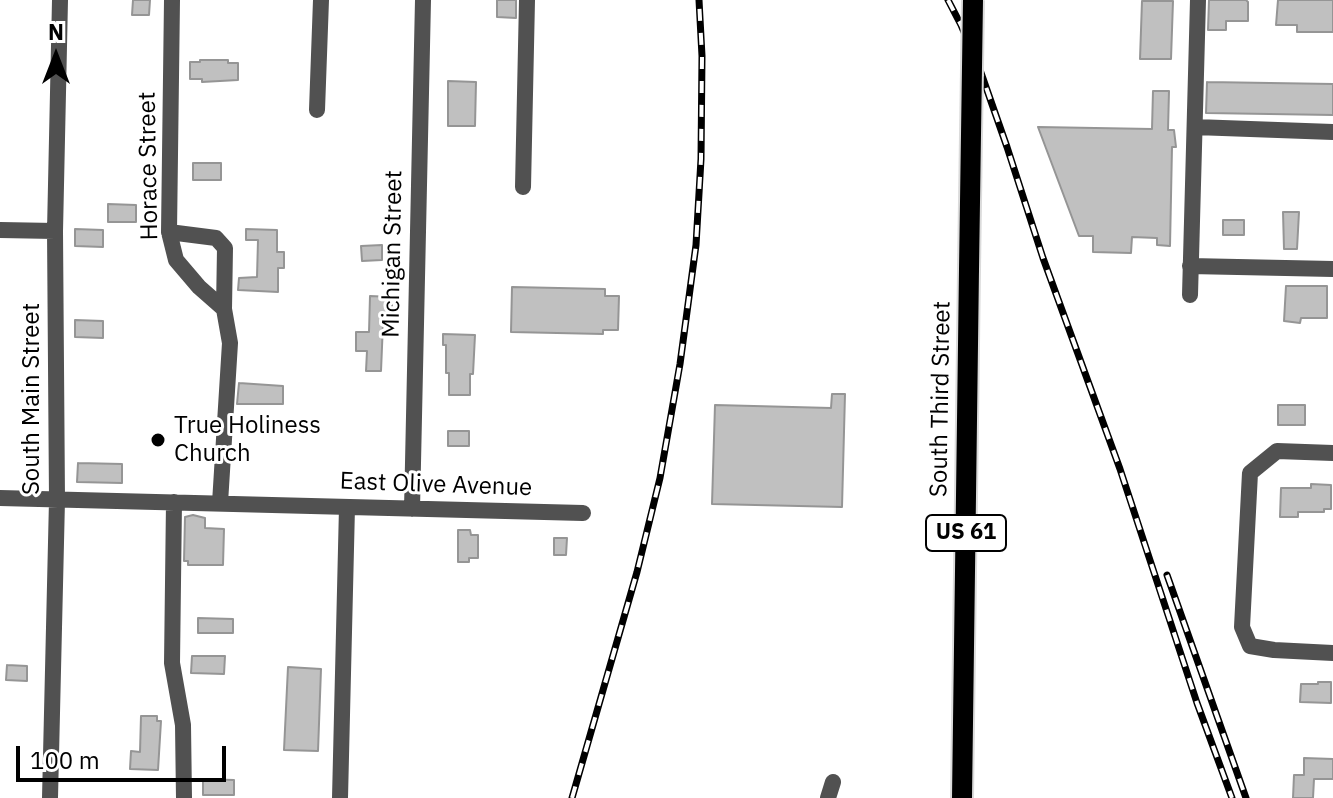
<!DOCTYPE html>
<style>
body{margin:0}
#map{position:relative;width:1333px;height:798px;overflow:hidden;background:#fff;font-family:"IBM Plex Sans",sans-serif}
canvas{display:block}
.north{position:absolute;left:16px;top:16px;width:80px;height:80px;-webkit-text-stroke:6px #fff;paint-order:stroke;rotate:0deg;font-size:22px;font-weight:700;line-height:32px;text-align:center;color:#000}
.north::after{content:'';display:block;margin:auto;width:28px;height:36px;background:#000;clip-path:polygon(50% 0,100% 100%,50% 72%,0 100%)}
.scale{position:absolute;left:16px;top:746px;width:210px;height:36px;box-sizing:border-box;border:4px solid #000;border-top:0;padding-left:10px;font-size:24px;line-height:28px;white-space:nowrap;color:#000;-webkit-text-stroke:6px #fff;paint-order:stroke}
</style>
<div id="map">
<canvas width="1333" height="798"></canvas>
<div class="north">N</div>
<div class="scale">100 m</div>
</div>
<script>
const g = document.querySelector('canvas').getContext('2d');
g.lineJoin = 'round';
function fill(path, color) {
  g.fillStyle = color;
  g.fill(path, 'evenodd');
}
function toPath(rows) {
  const path = new Path2D();
  for (const r of rows) {
    path.moveTo(r[0], r[1]);
    for (let i = 2; i < r.length; i += 2) path.lineTo(r[i], r[i + 1]);
  }
  return path;
}
function trace(path, color, width, dash) {
  g.strokeStyle = color;
  g.lineWidth = width;
  g.lineCap = dash ? 'butt' : 'round';
  g.setLineDash(dash || []);
  g.stroke(path);
}
function drawText(font, color, halo, rows, align = 'center') {
  g.font = font + ' "IBM Plex Sans",sans-serif';
  g.lineWidth = 6;
  g.setLineDash([]);
  g.textBaseline = 'middle';
  g.strokeStyle = halo;
  g.fillStyle = color;
  for (const [text, x, y, turn = 0] of rows) {
    g.save();
    g.translate(x, y);
    g.rotate((+turn || 0) * Math.PI / 180);
    g.textAlign = isNaN(turn) ? turn : align;
    if (halo) g.strokeText(text, 0, 0);
    g.fillText(text, 0, 0);
    g.restore();
  }
}
const building = toPath([
 [133,0,150,0,149,15,132,15,133,0],
 [497,0,516,0,516,18,497,17,497,0],
 [1209,0,1246,0,1248,2,1248,21,1226,21,1226,30,1208,30,1209,0],
 [1278,0,1333,0,1333,32,1297,32,1297,25,1276,25,1278,0],
 [1142,1,1173,1,1171,59,1140,59,1142,1],
 [200,60,228,60,228,63,238,63,238,80,202,82,202,79,190,79,190,62,200,62,200,60],
 [448,81,476,82,475,126,448,126,448,81],
 [1207,82,1333,84,1333,115,1206,113,1207,82],
 [1153,91,1169,91,1168,130,1174,130,1176,147,1172,147,1170,246,1157,245,1157,238,1132,237,1131,253,1093,252,1093,236,1079,236,1038,127,1152,129,1153,91],
 [193,163,221,163,221,180,193,180,193,163],
 [108,204,136,205,136,222,108,222,108,204],
 [1283,212,1299,212,1297,249,1284,249,1283,212],
 [1223,220,1244,220,1244,235,1223,235,1223,220],
 [75,229,103,230,103,247,75,246,75,229],
 [246,229,277,230,277,252,284,252,284,268,278,268,278,292,238,290,239,278,257,277,258,240,246,240,246,229],
 [382,245,382,260,362,261,361,246,382,245],
 [1286,286,1327,286,1327,318,1301,318,1300,323,1284,321,1286,286],
 [512,287,605,289,605,296,619,296,618,330,603,330,603,334,511,332,512,287],
 [370,296,392,297,392,323,383,323,381,371,366,371,367,351,356,351,356,332,369,332,370,296],
 [75,320,103,321,103,338,75,337,75,320],
 [443,334,475,335,473,374,470,374,470,395,449,395,449,373,446,373,446,345,443,345,443,334],
 [239,383,283,386,283,404,237,404,239,383],
 [832,394,845,394,842,507,712,504,715,405,831,408,832,394],
 [1278,405,1305,405,1305,425,1278,425,1278,405],
 [448,431,469,431,469,446,448,446,448,431],
 [78,463,122,464,122,483,77,482,78,463],
 [1311,484,1331,485,1331,509,1324,509,1324,512,1298,512,1298,517,1280,517,1281,488,1311,488,1311,484],
 [193,515,205,518,205,528,224,529,223,565,188,565,188,561,184,561,185,517,193,515],
 [458,530,470,530,471,535,478,535,478,558,469,558,469,562,458,562,458,530],
 [554,538,567,538,566,555,554,555,554,538],
 [198,618,233,619,233,633,198,633,198,618],
 [192,656,225,656,224,674,191,673,192,656],
 [7,665,27,666,27,681,6,680,7,665],
 [288,667,321,669,318,751,284,750,288,667],
 [1318,682,1331,682,1331,703,1300,702,1301,684,1318,684,1318,682],
 [141,716,157,716,157,721,161,721,158,770,130,769,131,751,140,752,141,716],
 [1304,758,1333,759,1333,779,1314,779,1313,798,1293,798,1294,775,1304,775,1304,758],
 [203,779,234,780,234,795,203,795,203,779]
]);
fill(building, '#c0c0c0');
trace(building, '#959595', 2);
const major = toPath([
 [962,798,969,269]
]);
trace(major, '#dbdbdb', 24);
trace(toPath([
 [172,0,169,232,176,260,199,287,224,309,230,343,220,503],
 [317,110,321,0],
 [1195,127,1333,132],
 [523,187,527,0],
 [0,230,55,231],
 [169,232,216,238,225,248,224,309],
 [1190,266,1333,269],
 [1190,295,1198,0],
 [1333,453,1277,451,1250,473,1242,627,1250,646,1274,650,1333,653],
 [0,498,583,513],
 [174,502,172,663,183,725,184,798],
 [412,509,423,0],
 [50,798,57,500,55,231,60,0],
 [340,798,347,507],
 [828,798,833,782]
]), '#515151', 16);
trace(major, '#000', 20);
const rail = toPath([
 [948,0,961,25,980,70,1007,147,1043,258,1120,469,1197,703,1232,798],
 [1167,575,1246,798],
 [572,798,637,572,660,478,680,364,696,245,701,159,702,56,699,0]
]);
trace(rail, '#000', 7);
trace(rail, '#fff', 4, [12]);
const majorBridge = toPath([
 [969,269,973,0]
]);
trace(majorBridge, '#dbdbdb', 24, []);
trace(majorBridge, '#000', 20);
for (const [x, y, r, color] of [
 [158,440,8,"#000"]
]) {
  const dot = new Path2D();
  dot.arc(x, y, r, 0, 2 * Math.PI);
  g.fillStyle = color;
  g.fill(dot);
  trace(dot, '#fff', 3);
}
for (const [x, y, w] of [
 [966,533,80]
]) {
  const box = new Path2D();
  box.roundRect(x - w / 2, y - 18, w, 36, 6);
  g.fillStyle = '#fff';
  g.fill(box);
  trace(box, '#000', 2);
}
drawText('bold 22px', '#000', null, [
 ["US 61",966,533]
]);
drawText('24px', '#000', '#fff', [
 ["Horace Street",149,166,-91],
 ["Michigan Street",393,254,-89],
 ["South Main Street",32,399,-90],
 ["South Third Street",941,399,-89],
 ["East Olive Avenue",436,485,2]
]);
drawText('24px', '#000', '#fff', [
 ["True Holiness",174,426],
 ["Church",174,454]
], 'left');
</script>
